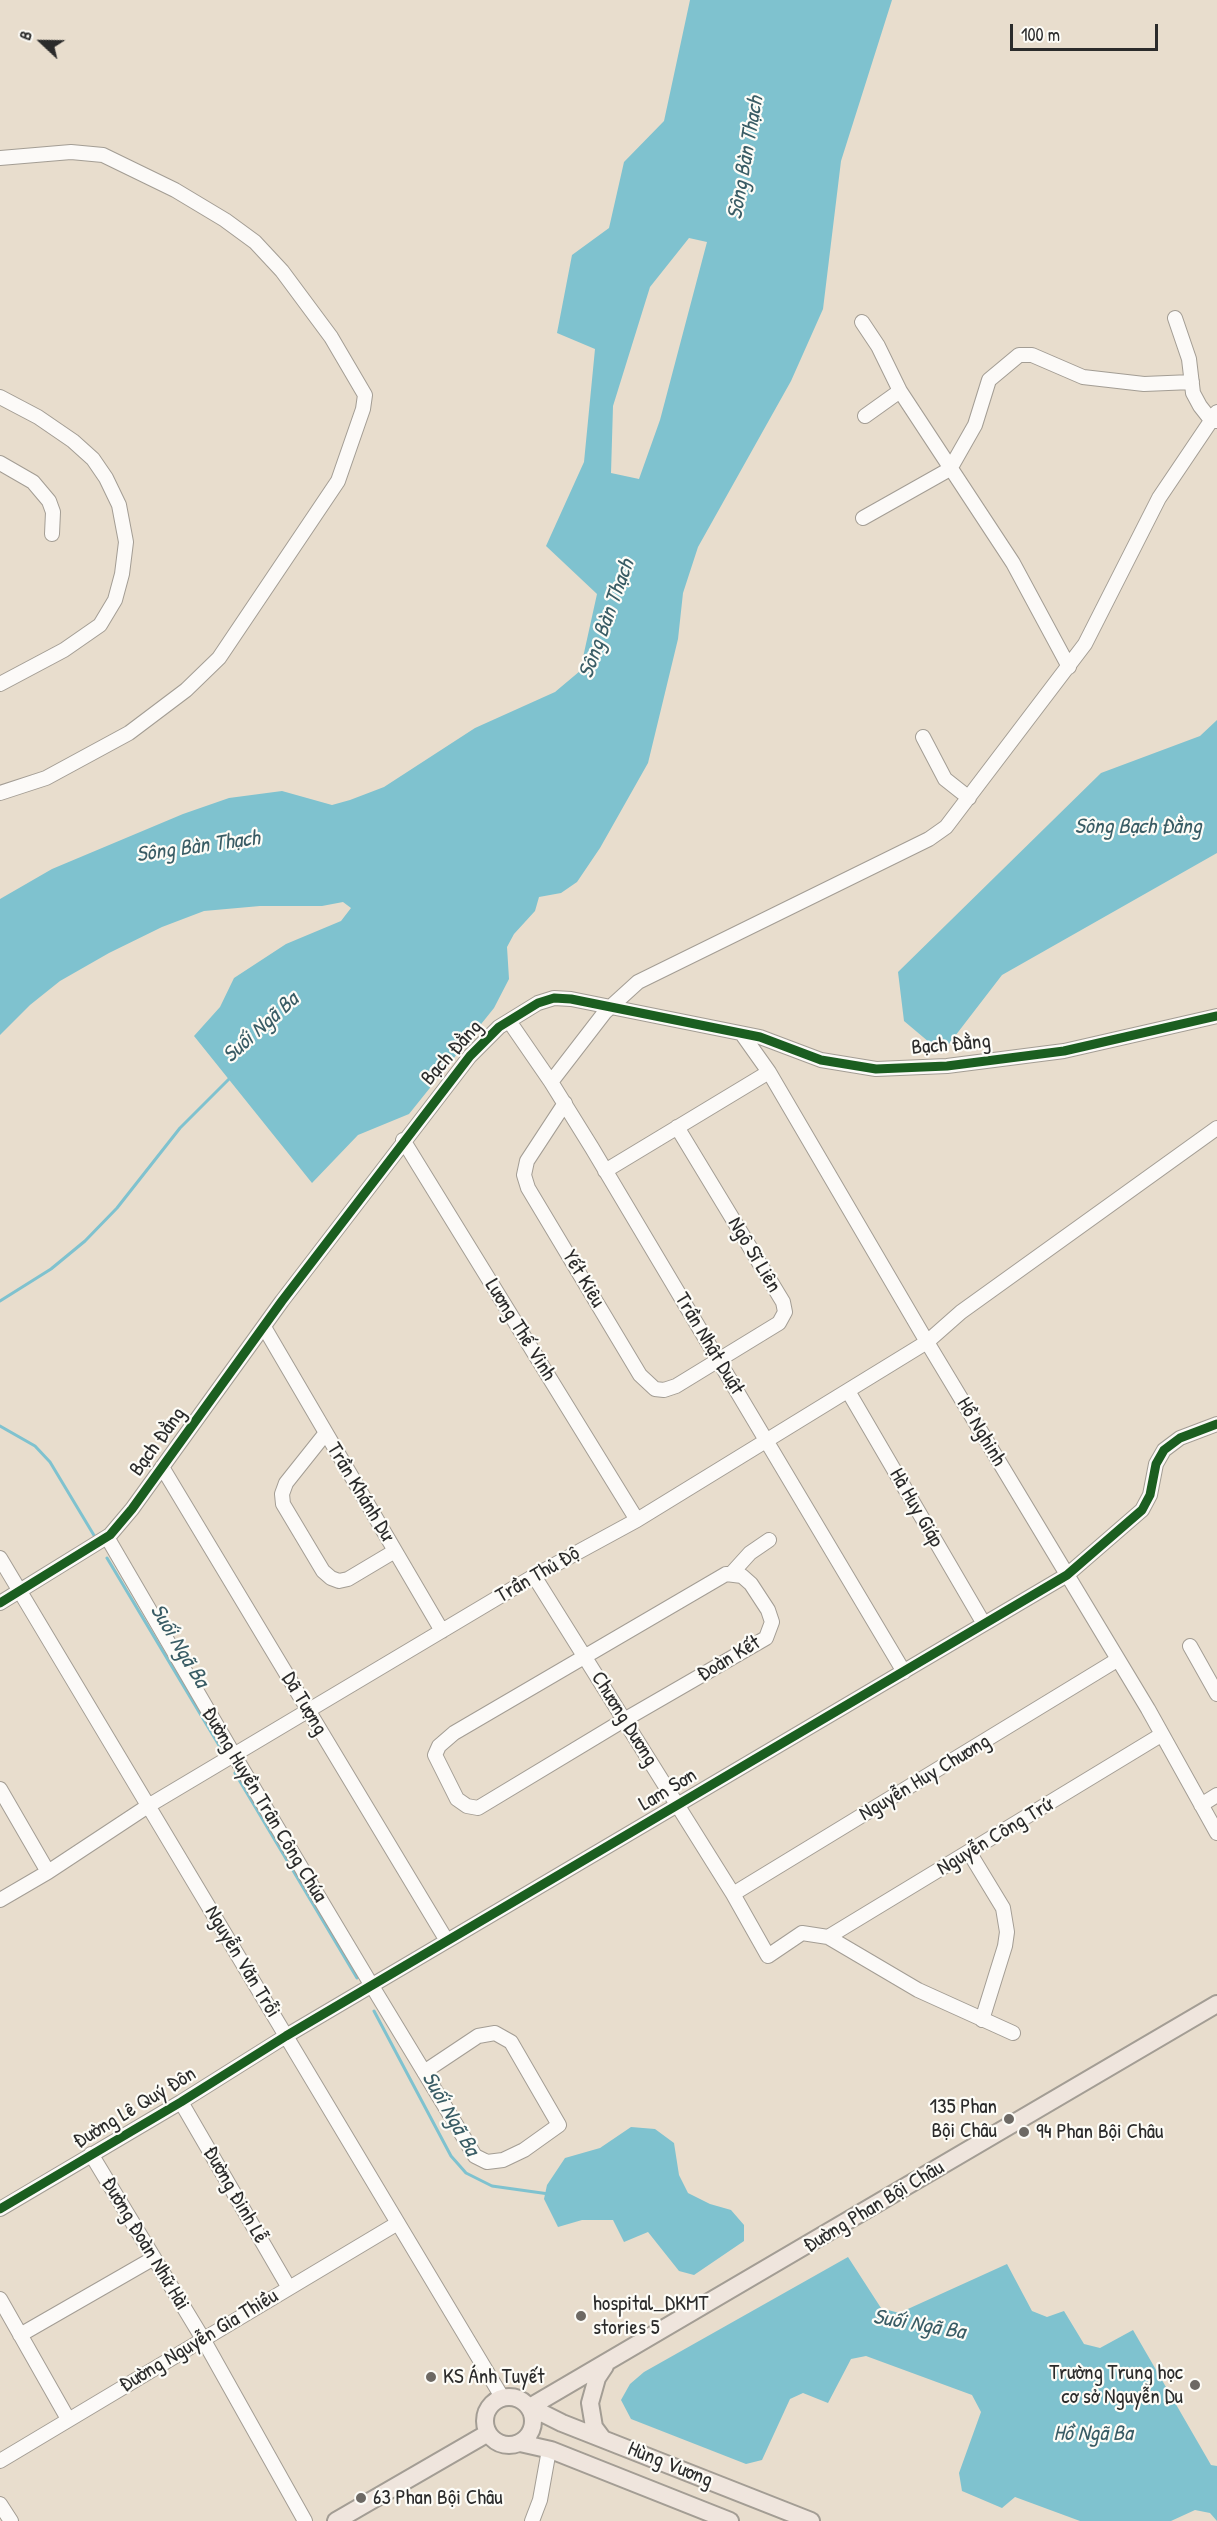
<!DOCTYPE html>
<meta charset="utf-8">
<style>
body{margin:0}
#map{position:relative;width:1217px;height:2521px;overflow:hidden;background:#e8ddcd;font-family:"Patrick Hand",sans-serif}
canvas{display:block}
.north{position:absolute;left:12px;top:12px;width:60px;height:60px;-webkit-text-stroke:4px #fdfcf7;paint-order:stroke;rotate:292deg;font-size:16px;font-weight:700;line-height:24px;text-align:center;color:#2b2b2b}
.north::after{content:'';display:block;margin:auto;width:21px;height:27px;background:#2b2b2b;clip-path:polygon(50% 0,100% 100%,50% 72%,0 100%)}
.scale{position:absolute;left:1010px;top:24px;width:148px;height:27px;box-sizing:border-box;border:3px solid #2b2b2b;border-top:0;padding-left:8px;font-size:18px;line-height:21px;white-space:nowrap;color:#2b2b2b;-webkit-text-stroke:4px #fdfcf7;paint-order:stroke}
</style>
<div id="map">
<canvas width="1217" height="2521"></canvas>
<div class="north">B</div>
<div class="scale">100 m</div>
</div>
<script>
const g = document.querySelector('canvas').getContext('2d');
g.lineJoin = 'round';
function fill(path, color) {
  g.fillStyle = color;
  g.fill(path, 'evenodd');
}
function toPath(rows) {
  const path = new Path2D();
  for (const r of rows) {
    if (r.length === 3) {
      path.moveTo(r[0] + r[2], r[1]);
      path.arc(r[0], r[1], r[2], 0, 2 * Math.PI);
      continue;
    }
    path.moveTo(r[0], r[1]);
    for (let i = 2; i < r.length; i += 2) path.lineTo(r[i], r[i + 1]);
  }
  return path;
}
function trace(path, color, width, dash) {
  g.strokeStyle = color;
  g.lineWidth = width;
  g.lineCap = dash ? 'butt' : 'round';
  g.setLineDash(dash || []);
  g.stroke(path);
}
function drawText(font, color, halo, rows, align = 'center') {
  g.font = font + ' "Patrick Hand",sans-serif';
  g.lineWidth = 4.5;
  g.setLineDash([]);
  g.textBaseline = 'middle';
  g.strokeStyle = halo;
  g.fillStyle = color;
  for (const [text, x, y, turn = 0] of rows) {
    g.save();
    g.translate(x, y);
    g.rotate((+turn || 0) * Math.PI / 180);
    g.textAlign = isNaN(turn) ? turn : align;
    if (halo) g.strokeText(text, 0, 0);
    g.fillText(text, 0, 0);
    g.restore();
  }
}
fill(toPath([
 [690,0,892,0,841,161,823,309,791,381,698,547,683,593,678,639,648,763,600,848,577,882,561,893,539,897,535,911,514,934,507,947,509,979,494,1008,409,1114,358,1135,312,1183,194,1036,220,1007,234,978,286,944,341,921,351,908,343,902,322,906,260,906,204,911,162,927,109,953,60,981,30,1005,0,1035,0,899,52,869,183,814,229,798,282,791,332,805,350,800,384,787,475,728,555,692,580,671,597,594,546,546,584,462,595,349,557,333,572,255,609,228,624,162,664,121],
 [689,238,707,242,660,420,639,479,611,473,613,406,650,287],
 [1217,720,1217,853,1002,975,942,1053,904,1021,898,972,1101,773,1200,736],
 [631,2127,655,2129,674,2143,679,2175,688,2193,710,2204,731,2210,744,2225,744,2241,694,2275,679,2271,648,2232,624,2242,613,2220,582,2220,558,2227,544,2199,547,2185,565,2158,600,2148],
 [848,2257,881,2308,899,2313,1007,2264,1032,2311,1047,2317,1064,2311,1084,2344,1100,2348,1133,2330,1211,2465,1217,2466,1217,2521,1210,2513,1195,2510,1171,2521,1080,2521,1015,2497,1002,2508,962,2491,959,2473,981,2412,972,2395,866,2356,851,2359,828,2403,803,2393,790,2399,762,2460,746,2464,631,2419,621,2400,630,2384,644,2372]
]), '#7fc2cf');
trace(toPath([
 [0,1301,51,1269,85,1241,117,1208,180,1128,232,1076],
 [0,1426,35,1446,50,1462,95,1537],
 [107,1558,223,1752],
 [235,1773,357,1978],
 [374,2011,451,2156,466,2173,492,2186,549,2194]
]), '#7fc2cf', 3);
const minor = toPath([
 [0,158,71,152,103,155,175,190,225,220,255,242,282,271,331,337,365,395,363,409,338,481,219,658,186,690,129,733,46,778,0,793],
 [1175,318,1189,359,1193,393,1200,406,1211,420,1217,421],
 [862,322,878,346,900,391,1013,563,1069,667],
 [0,397,38,417,73,441,93,459,106,478,119,505,126,542,122,574,115,600,100,625,64,650,0,684],
 [865,416,900,391],
 [0,463,33,482,49,501,53,512,52,534],
 [863,518,950,469,975,425,989,380,1019,355,1032,355,1083,377,1144,384,1192,382],
 [923,737,945,779,969,798],
 [509,1021,551,1082,592,1148,904,1672],
 [742,1034,769,1072,927,1342,1148,1709,1217,1833],
 [551,1082,605,1012,638,982,929,839,946,827,1085,644,1159,498,1217,412],
 [565,1103,527,1161,524,1175,528,1188,640,1375,655,1389,664,1390,676,1386,779,1323,785,1312,783,1302,677,1127],
 [403,1140,637,1520],
 [605,1171,769,1072],
 [264,1327,442,1631],
 [848,1391,984,1624],
 [325,1434,286,1483,282,1494,283,1504,323,1571,331,1578,339,1581,348,1579,395,1551],
 [162,1467,447,1941],
 [107,1537,234,1755,372,1986,475,2156,487,2162,503,2160,524,2150,559,2125,511,2042,495,2033,478,2036,424,2072],
 [0,1558,502,2397],
 [726,1574,742,1576,751,1584,768,1610,772,1622,766,1638,624,1720,478,1808,467,1806,457,1799,435,1755,439,1746,454,1733,726,1574],
 [731,1574,750,1553,769,1540],
 [534,1576,733,1894,768,1956,802,1933,828,1937,918,1990,1013,2033],
 [0,1603,110,1535,132,1509,282,1301,470,1056,499,1027,538,1003,554,998,571,999,760,1037,821,1060,876,1069,947,1066,1064,1051,1217,1016],
 [1190,1646,1217,1694],
 [0,1789,48,1872],
 [1201,1805,1217,1795],
 [969,1852,1003,1908,1007,1932,1005,1946,982,2020],
 [733,1894,1117,1660],
 [0,1900,48,1872,148,1806,534,1576,637,1520,927,1342,961,1312,1217,1128],
 [828,1937,1161,1735],
 [181,2102,289,2288],
 [91,2154,203,2339,305,2521],
 [0,2209,181,2102,286,2036,1067,1575,1142,1510,1150,1495,1156,1464,1164,1450,1180,1438,1217,1424],
 [0,2299,68,2419],
 [20,2335,154,2258],
 [0,2461,398,2223],
 [0,2504,11,2521],
 [532,2521,540,2500,549,2450]
]);
const major = toPath([
 [509,2421,24],
 [530,2407,1217,2004],
 [530,2407,562,2423,811,2521],
 [603,2439,594,2427,590,2403,597,2378,605,2366],
 [520,2443,551,2450,730,2521],
 [336,2521,488,2433]
]);
trace(minor, '#a39d94', 16);
trace(major, '#a39d94', 20);
trace(minor, '#fcfaf8', 14);
trace(major, '#efe5dd', 16);
trace(toPath([
 [0,1603,110,1535,132,1509,282,1301,470,1056,499,1027,538,1003,554,998,571,999,760,1037,821,1060,876,1069,947,1066,1064,1051,1217,1016],
 [0,2209,181,2102,286,2036,1067,1575,1142,1510,1150,1495,1156,1464,1164,1450,1180,1438,1217,1424]
]), '#1b5e20', 9);
for (const [x, y, r, color] of [
 [1009,2119,6,"#6d6964"],
 [1024,2132,6,"#6d6964"],
 [581,2316,6,"#6d6964"],
 [431,2377,6,"#6d6964"],
 [1195,2385,6,"#6d6964"],
 [361,2498,6,"#6d6964"]
]) {
  const dot = new Path2D();
  dot.arc(x, y, r, 0, 2 * Math.PI);
  g.fillStyle = color;
  g.fill(dot);
  trace(dot, '#fdfcf7', 2);
}
drawText('21px', '#2b2b2b', '#fdfcf7', [
 ["Bạch Đằng",951,1045,-5],
 ["Bạch Đằng",452,1053,-48],
 ["Ngô Sĩ Liên",754,1255,59],
 ["Yết Kiêu",583,1279,59],
 ["Lương Thế Vinh",520,1330,58],
 ["Trần Nhật Duật",709,1344,59],
 ["Hồ Nghinh",981,1432,59],
 ["Bạch Đằng",158,1442,-54],
 ["Trần Khánh Dư",360,1492,59],
 ["Hà Huy Giáp",916,1508,60],
 ["Trần Thủ Độ",538,1575,-30],
 ["Đoàn Kết",729,1659,-31],
 ["Dã Tượng",304,1704,59],
 ["Chương Dương",624,1719,58],
 ["Nguyễn Huy Chương",925,1778,-31],
 ["Lam Sơn",668,1790,-31],
 ["Đường Huyền Trân Công Chúa",264,1805,59],
 ["Nguyễn Công Trứ",995,1837,-31],
 ["Nguyễn Văn Trỗi",242,1962,59],
 ["Đường Lê Quý Đôn",135,2108,-31],
 ["Đường Đinh Lễ",235,2195,60],
 ["Đường Phan Bội Châu",874,2207,-31],
 ["Đường Đoàn Nhữ Hài",145,2244,59],
 ["Đường Nguyễn Gia Thiều",199,2341,-31],
 ["Hùng Vương",670,2465,22]
]);
drawText('21px', '#2b2b2b', '#fdfcf7', [
 ["135 Phan",997,2107,"right"],
 ["Bội Châu",997,2131,"right"],
 ["94 Phan Bội Châu",1036,2132],
 ["hospital_DKMT",593,2304],
 ["stories 5",593,2328],
 ["Trường Trung học",1183,2373,"right"],
 ["cơ sở Nguyễn Du",1183,2397,"right"],
 ["KS Ánh Tuyết",443,2377],
 ["63 Phan Bội Châu",373,2498]
], 'left');
drawText('italic 22px', '#395c65', '#fdfcf7', [
 ["Sông Bàn Thạch",746,158,-80],
 ["Sông Bàn Thạch",607,619,-70],
 ["Sông Bạch Đằng",1138,827],
 ["Sông Bàn Thạch",198,847,-8],
 ["Suối Ngã Ba",261,1028,-42],
 ["Suối Ngã Ba",179,1646,59],
 ["Suối Ngã Ba",450,2114,60],
 ["Suối Ngã Ba",919,2325,10],
 ["Hồ Ngã Ba",1093,2434]
]);
</script>
